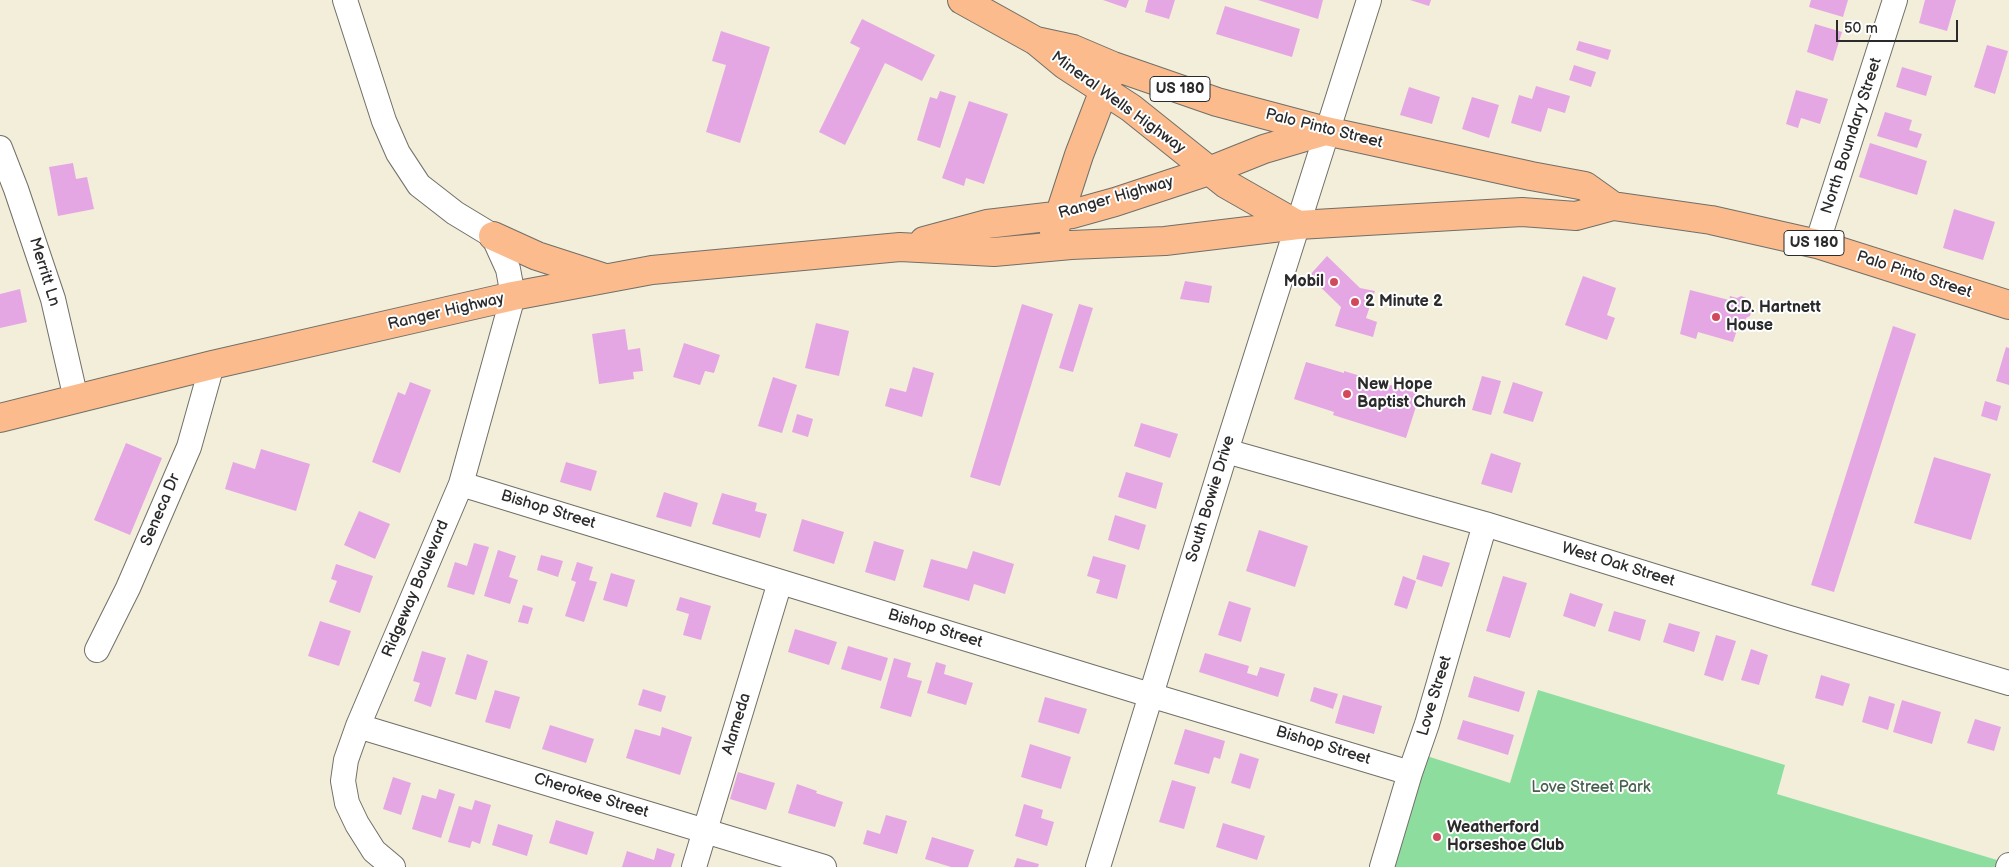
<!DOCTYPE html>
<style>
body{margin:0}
#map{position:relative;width:2009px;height:867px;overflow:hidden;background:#f2eeda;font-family:"Balsamiq Sans",sans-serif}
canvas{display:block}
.scale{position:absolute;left:1836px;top:20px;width:122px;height:22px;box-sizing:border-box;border:2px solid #2b2b2b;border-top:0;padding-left:6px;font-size:15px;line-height:18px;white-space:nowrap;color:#2b2b2b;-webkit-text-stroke:4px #fff;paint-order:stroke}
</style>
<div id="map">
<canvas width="2009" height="867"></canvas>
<div class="scale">50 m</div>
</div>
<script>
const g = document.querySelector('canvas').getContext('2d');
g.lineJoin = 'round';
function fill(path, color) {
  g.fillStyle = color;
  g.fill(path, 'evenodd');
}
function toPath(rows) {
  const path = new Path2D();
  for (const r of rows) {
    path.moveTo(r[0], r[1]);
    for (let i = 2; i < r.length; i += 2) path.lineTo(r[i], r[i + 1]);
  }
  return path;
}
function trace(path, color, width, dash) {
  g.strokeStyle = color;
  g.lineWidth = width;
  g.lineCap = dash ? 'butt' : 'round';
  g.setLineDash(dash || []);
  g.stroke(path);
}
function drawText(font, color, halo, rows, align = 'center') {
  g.font = font + ' "Balsamiq Sans",sans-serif';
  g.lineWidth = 4;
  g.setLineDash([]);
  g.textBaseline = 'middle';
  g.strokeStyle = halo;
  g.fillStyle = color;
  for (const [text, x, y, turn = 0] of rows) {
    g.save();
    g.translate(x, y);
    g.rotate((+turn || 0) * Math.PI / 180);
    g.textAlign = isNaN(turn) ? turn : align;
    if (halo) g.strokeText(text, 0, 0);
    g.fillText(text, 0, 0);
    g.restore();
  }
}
fill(toPath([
 [1538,690,1785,765,1777,794,1997,860,1995,867,1393,867,1427,756,1510,783]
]), '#8dde9e');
fill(toPath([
 [1103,0,1129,0,1126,8],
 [1148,0,1175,0,1169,19,1145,12],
 [1258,0,1323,0,1318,19],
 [1410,0,1431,0,1429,6],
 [1811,0,1848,0,1843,17,1809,7],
 [1925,0,1956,0,1947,31,1919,23],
 [1225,6,1300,29,1292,57,1216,34],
 [862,19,935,55,922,81,885,63,845,145,819,132,860,48,850,43],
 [1815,24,1842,32,1833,61,1807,52],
 [721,31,770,47,740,143,706,132,726,65,712,61],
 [1579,41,1611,50,1608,60,1576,50],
 [1987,45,2008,51,1995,94,1974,87],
 [1574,65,1596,72,1591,87,1569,80],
 [1902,67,1932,76,1926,96,1896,87],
 [1536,86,1570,96,1565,113,1548,108,1541,132,1511,123,1519,95,1532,99],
 [1409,87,1440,97,1432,124,1400,115],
 [1796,90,1828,99,1820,124,1801,118,1798,128,1786,124],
 [940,91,956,96,940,148,917,140,930,97,937,99],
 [1472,97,1499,105,1489,138,1462,129],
 [969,101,1008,114,984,184,966,178,964,186,942,178],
 [1885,112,1912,120,1909,130,1922,134,1917,148,1877,136],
 [1870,143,1927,161,1917,195,1859,177],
 [73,163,76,179,87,177,94,209,58,216,49,167],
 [1954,209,1995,222,1983,260,1943,248],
 [1327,256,1360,288,1375,291,1366,318,1377,322,1373,337,1335,326,1341,307,1309,276],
 [1583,276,1616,288,1607,315,1615,318,1607,340,1565,325],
 [1185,281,1212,286,1209,303,1180,299],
 [20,289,27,322,0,328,0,294],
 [1690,290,1729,300,1730,296,1737,298,1741,296,1749,299,1753,307,1750,316,1746,318,1743,328,1738,327,1733,342,1698,332,1696,339,1680,334],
 [1022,304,1053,314,1000,486,970,477],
 [1079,304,1093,308,1073,372,1059,368],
 [816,323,849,331,839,376,805,368],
 [1893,326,1916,334,1834,592,1811,585],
 [625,329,628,350,640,348,643,371,633,372,634,379,599,384,592,334],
 [684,343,720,355,714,373,705,371,700,385,673,377],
 [2006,347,2009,348,2009,385,1996,381],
 [1306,362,1344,373,1344,371,1420,394,1406,438,1333,415,1334,412,1294,399],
 [913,367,934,373,922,417,885,406,890,388,906,392],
 [1482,376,1501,381,1491,415,1472,410],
 [773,377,797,385,782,433,758,426],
 [410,382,431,390,400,473,372,462,398,392,405,395],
 [1513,382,1543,392,1533,422,1503,413],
 [1985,401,2001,406,1997,421,1981,416],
 [797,414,813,419,808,437,792,432],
 [1141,423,1178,434,1170,458,1134,446],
 [126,443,162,458,130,535,94,520],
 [261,449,310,464,296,511,225,489,233,462,255,469],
 [1491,453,1521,463,1512,493,1481,484],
 [1934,457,1991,474,1971,540,1914,523],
 [566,462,597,471,591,491,560,482],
 [1126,472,1163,483,1156,509,1118,497],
 [664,492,698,503,691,527,656,517],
 [722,493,757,503,755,511,767,514,760,538,712,524],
 [359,511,390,524,375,559,344,545],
 [1115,515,1146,525,1139,550,1108,540],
 [802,519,844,532,834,564,793,551],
 [1259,530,1308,546,1295,587,1246,571],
 [874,541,904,550,895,581,865,572],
 [474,543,489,547,474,595,447,587,455,562,467,566],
 [498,550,516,556,509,577,518,580,510,604,484,596],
 [973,551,1014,564,1005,594,974,584,969,601,923,587,931,559,967,569],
 [541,555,563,561,558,577,537,570],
 [1423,555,1450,563,1442,587,1416,579],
 [1093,556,1126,565,1117,599,1096,593,1100,580,1087,576],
 [577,562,593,567,589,580,597,582,584,622,565,616,576,582,571,580],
 [336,564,373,576,360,613,329,602,337,581,331,579],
 [611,573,635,580,627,607,603,600],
 [1403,576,1416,581,1407,609,1394,605],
 [1503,576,1527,583,1510,638,1486,631],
 [1570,593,1603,604,1595,627,1563,616],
 [680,597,711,606,701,640,683,635,689,614,676,610],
 [1229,601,1251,608,1241,642,1218,635],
 [523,605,533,608,528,624,518,622],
 [1614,611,1646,620,1640,641,1608,631],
 [320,621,351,631,339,666,308,656],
 [1669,623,1700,632,1694,652,1663,642],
 [795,629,837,642,829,665,788,652],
 [1716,635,1736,641,1723,681,1704,675],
 [848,646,888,658,881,681,841,669],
 [1751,649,1768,655,1759,685,1741,680],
 [422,651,446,658,431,707,414,701,420,683,413,681],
 [1205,653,1249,666,1247,673,1257,676,1260,667,1285,674,1278,697,1199,672],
 [467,654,488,661,476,700,455,694],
 [894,658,911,663,907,677,922,681,911,717,880,708],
 [936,662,946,665,944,674,973,683,966,705,927,693],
 [1821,675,1850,684,1843,706,1815,698],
 [1474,676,1525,692,1519,712,1468,697],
 [1314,687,1338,694,1333,709,1310,701],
 [643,689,666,696,661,712,638,705],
 [495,690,520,697,510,729,485,722],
 [1343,695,1382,706,1374,734,1335,723],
 [1869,696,1895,704,1888,730,1862,722],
 [1045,697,1087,709,1079,734,1038,722],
 [1902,700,1941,712,1932,744,1893,732],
 [1975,719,2001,727,1994,751,1967,743],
 [1463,720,1514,735,1508,755,1457,739],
 [550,725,594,739,586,763,542,749],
 [662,727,692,737,680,775,626,758,635,729,660,736],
 [1185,729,1225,741,1220,759,1214,757,1209,774,1174,764],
 [1030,744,1071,757,1061,789,1021,777],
 [1240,753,1259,759,1250,789,1231,783],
 [738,772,775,783,766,810,730,799],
 [393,777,411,783,401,815,383,809],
 [1172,780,1196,787,1184,829,1159,822],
 [797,784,817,791,816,793,843,802,835,827,788,813],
 [439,789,455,794,441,838,412,829,422,795,436,799],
 [475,800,491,805,480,844,472,841,470,848,448,842,459,806,472,810],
 [1024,804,1043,810,1041,818,1054,822,1047,846,1015,836],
 [886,815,907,821,897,854,863,844,867,830,880,834],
 [556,820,594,832,587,855,549,843],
 [1223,823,1265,836,1257,860,1216,847],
 [498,824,533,835,527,856,492,845],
 [932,837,974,850,968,867,951,867,925,859],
 [657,848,675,854,671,867,622,867,627,851,654,860],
 [1017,858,1039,864,1038,867,1014,867]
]), '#e5a7e3');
const minor = toPath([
 [345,0,384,121,398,153,419,185,455,213,493,236,508,269,513,296,461,484,358,726,346,760,343,781,347,803,357,824,374,851,393,867],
 [0,148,16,189,53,299,76,399],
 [1817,244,1895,0],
 [1226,451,1485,524,1786,617,2009,683],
 [461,484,1150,695,1410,773],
 [97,650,128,588,189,447,212,365],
 [358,726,824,867],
 [694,867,780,582],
 [1098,867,1226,451,1369,0],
 [1382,867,1410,773,1427,724,1485,524],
 [2008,867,2009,865]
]);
const major = toPath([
 [962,0,1036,41,1065,65,1131,108,1226,184,1298,225],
 [1036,41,1073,49,1113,66,1217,102,1326,131,1531,176,1585,186,1613,206],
 [1054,232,1079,155,1111,72],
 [493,236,537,256,602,277],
 [924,241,987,224,1072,214,1115,202,1209,171,1264,149,1325,131],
 [0,418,212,365,513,296,652,270,900,247,994,252,1071,245,1165,241,1298,225,1522,212,1576,216,1613,206,1711,220,1817,244,2009,305]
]);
trace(minor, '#716f68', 26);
trace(major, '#716f68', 30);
trace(minor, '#fff', 24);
trace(major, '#fbbb8d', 28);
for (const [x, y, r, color] of [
 [1334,282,5,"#d1495b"],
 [1355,302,5,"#d1495b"],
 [1716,317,5,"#d1495b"],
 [1347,394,5,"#d1495b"],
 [1437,837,5,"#d1495b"]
]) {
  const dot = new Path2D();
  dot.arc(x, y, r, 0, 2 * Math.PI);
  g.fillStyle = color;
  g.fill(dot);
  trace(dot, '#fff', 2);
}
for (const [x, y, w] of [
 [1180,89,60],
 [1814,243,60]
]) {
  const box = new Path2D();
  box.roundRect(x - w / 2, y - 12.5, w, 25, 4);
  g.fillStyle = '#fff';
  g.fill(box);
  trace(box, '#2b2b2b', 1);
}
drawText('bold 15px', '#2b2b2b', null, [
 ["US 180",1180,89],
 ["US 180",1814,243]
]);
drawText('16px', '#2b2b2b', '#fff', [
 ["Mineral Wells Highway",1118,103,36],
 ["Palo Pinto Street",1324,129,14],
 ["North Boundary Street",1852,136,-72],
 ["Ranger Highway",1116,198,-16],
 ["Merritt Ln",44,272,73],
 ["Palo Pinto Street",1914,275,18],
 ["Ranger Highway",446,312,-13],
 ["South Bowie Drive",1211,499,-73],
 ["Seneca Dr",161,510,-67],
 ["Bishop Street",548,510,17],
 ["West Oak Street",1618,565,17],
 ["Ridgeway Boulevard",416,589,-67],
 ["Bishop Street",935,629,17],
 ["Love Street",1435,696,-73],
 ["Alameda",737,724,-73],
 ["Bishop Street",1323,746,17],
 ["Cherokee Street",591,796,17]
]);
drawText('bold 16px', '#2b2b2b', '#fff', [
 ["Mobil",1324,282,"right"],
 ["2 Minute 2",1365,302],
 ["C.D. Hartnett",1726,308],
 ["House",1726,326],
 ["New Hope",1357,385],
 ["Baptist Church",1357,403],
 ["Weatherford",1447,828],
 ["Horseshoe Club",1447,846]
], 'left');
drawText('16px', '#48614e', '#fff', [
 ["Love Street Park",1591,788]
]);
</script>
